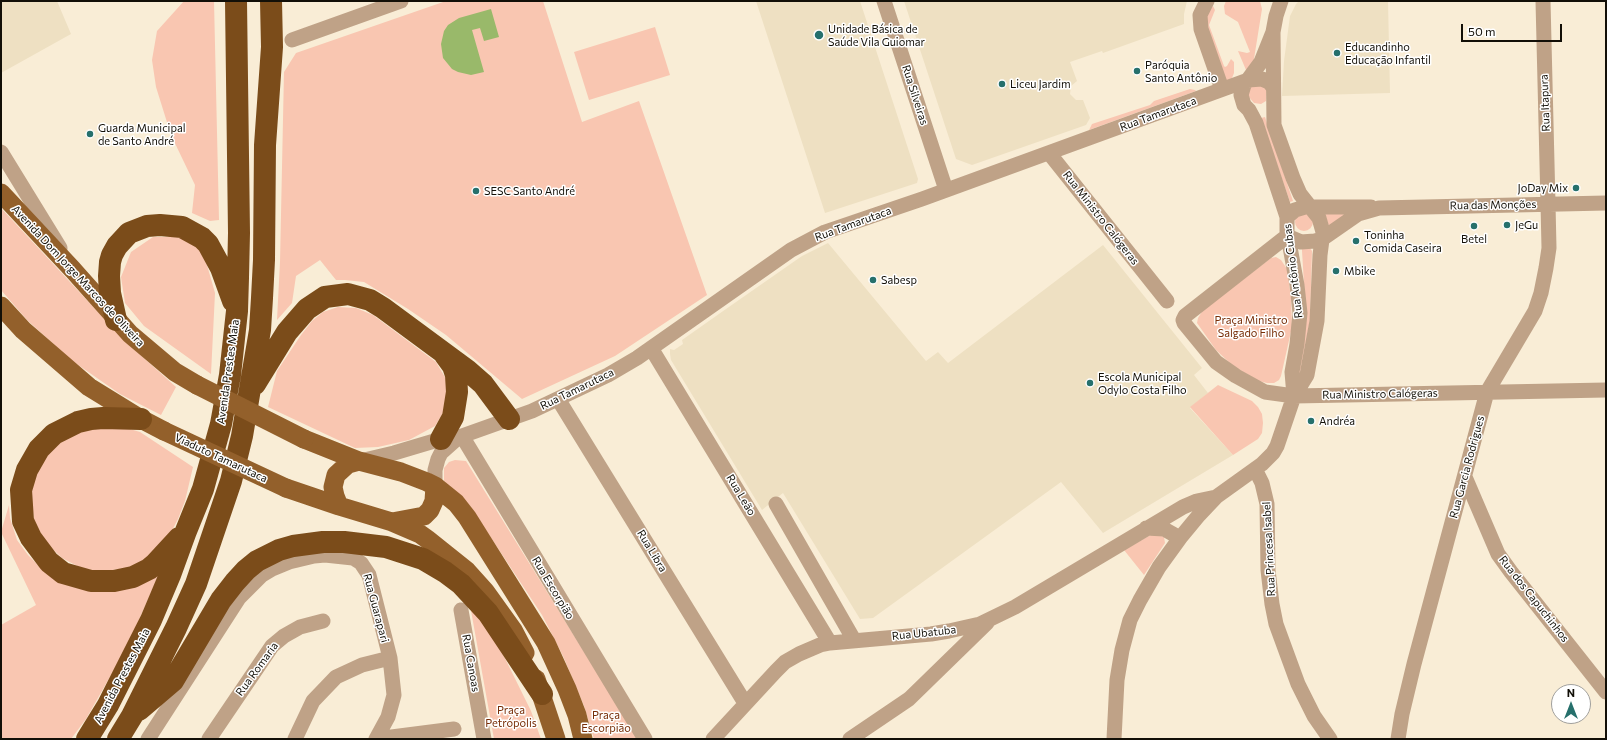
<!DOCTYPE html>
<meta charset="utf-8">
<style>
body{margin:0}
#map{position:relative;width:1607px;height:740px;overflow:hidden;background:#f9edd6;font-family:Commissioner,sans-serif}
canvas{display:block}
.frame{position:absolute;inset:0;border:2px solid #120f07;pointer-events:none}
.north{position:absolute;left:1551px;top:684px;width:40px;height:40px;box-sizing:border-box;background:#fff;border:1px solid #a09f9c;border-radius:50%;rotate:0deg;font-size:11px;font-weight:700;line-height:16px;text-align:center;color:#120f07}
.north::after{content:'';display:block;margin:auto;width:14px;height:18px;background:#26706c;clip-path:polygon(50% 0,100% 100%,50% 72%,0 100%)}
.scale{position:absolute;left:1461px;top:24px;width:101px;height:18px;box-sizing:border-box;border:2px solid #120f07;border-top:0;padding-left:5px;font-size:12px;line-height:14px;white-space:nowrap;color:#120f07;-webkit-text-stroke:3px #fff;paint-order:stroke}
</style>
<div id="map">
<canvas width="1607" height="740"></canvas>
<div class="frame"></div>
<div class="north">N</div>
<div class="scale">50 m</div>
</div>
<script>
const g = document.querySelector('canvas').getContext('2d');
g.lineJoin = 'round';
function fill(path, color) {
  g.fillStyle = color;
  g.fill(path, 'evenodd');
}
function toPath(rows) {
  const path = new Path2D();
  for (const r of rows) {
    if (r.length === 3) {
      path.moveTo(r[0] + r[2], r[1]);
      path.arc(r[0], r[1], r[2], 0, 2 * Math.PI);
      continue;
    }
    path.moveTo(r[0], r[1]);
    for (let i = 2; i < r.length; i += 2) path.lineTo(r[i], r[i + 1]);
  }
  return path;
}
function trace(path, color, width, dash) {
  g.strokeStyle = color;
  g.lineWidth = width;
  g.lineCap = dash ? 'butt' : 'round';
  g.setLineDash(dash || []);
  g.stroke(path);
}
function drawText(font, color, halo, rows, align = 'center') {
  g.font = font + ' Commissioner,sans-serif';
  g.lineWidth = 3;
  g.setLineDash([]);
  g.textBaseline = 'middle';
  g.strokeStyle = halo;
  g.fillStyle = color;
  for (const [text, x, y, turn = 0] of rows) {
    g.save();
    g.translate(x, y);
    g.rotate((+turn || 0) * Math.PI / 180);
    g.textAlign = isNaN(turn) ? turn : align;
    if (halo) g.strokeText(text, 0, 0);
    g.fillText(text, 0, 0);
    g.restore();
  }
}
fill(toPath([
 [1,1,57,1,71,34,1,73],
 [756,1,860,1,918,179,917,183,825,213],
 [904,1,1187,1,1184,14,1184,24,1103,53,1102,51,1070,62,1077,81,1071,86,1070,94,1076,100,1083,100,1090,118,1086,125,972,165,956,159],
 [1299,1,1388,1,1390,93,1282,96,1284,61,1290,16,1296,4],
 [828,243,926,361,938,352,948,363,1103,245,1202,368,1194,375,1208,393,1190,408,1233,455,1103,533,1061,482,873,618,860,619,783,493,762,510,671,360,670,354,670,349,674,350,683,344,682,340,726,309,802,256]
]), '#eee0c2');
fill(toPath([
 [184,1,214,1,219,220,210,221,192,213,195,185,171,135,156,87,152,60,157,31],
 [446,1,543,1,582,122,639,101,707,295,615,356,522,399,446,335,408,309,364,282,345,280,336,280,320,260,296,276,292,303,277,320,280,262,284,72,296,53],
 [1226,1,1260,1,1262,9,1253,65,1246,70,1238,51,1247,53,1250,52,1238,22,1225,14,1224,6],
 [1213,6,1215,10,1209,25,1224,66,1225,67,1227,66,1231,59,1234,62,1234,73,1232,78,1226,82,1204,17],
 [655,27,670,75,589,100,574,52],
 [1256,84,1267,88,1266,101,1261,104,1254,103,1248,96,1250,87],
 [1190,89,1195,90,1196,91,1089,130,1092,124,1150,105,1154,101],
 [1265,117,1293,201,1290,202,1261,118],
 [1,208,125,341,176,387,161,415,120,394,71,360,27,320,1,290],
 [1349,212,1329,227,1325,213],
 [1304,222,9],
 [153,237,180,237,203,251,215,293,211,374,144,326,125,303,121,277,131,252],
 [1310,248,1312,251,1310,320,1300,373,1298,373,1305,300,1302,251,1302,249],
 [1276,257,1281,260,1287,269,1291,298,1292,327,1281,376,1279,380,1274,383,1267,383,1259,381,1233,366,1216,350,1197,323,1198,318,1203,310,1271,258],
 [338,307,356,308,373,315,436,362,449,384,446,408,435,426,409,440,378,447,355,448,268,407,277,371,301,335,312,321,323,312],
 [1218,385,1252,401,1258,407,1262,414,1263,423,1262,433,1258,439,1233,455,1190,407],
 [116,425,140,432,193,467,185,501,178,519,168,538,152,556,130,567,107,572,83,569,62,558,44,541,34,520,31,495,36,471,49,450,68,434],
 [455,460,466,461,638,739,594,739,584,706,563,656,542,615,470,506,444,481,444,468,449,462],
 [9,505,10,518,17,540,28,555,44,571,54,578,164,563,128,645,86,719,71,739,1,739,1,625,36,605,1,532],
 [1154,533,1164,537,1165,543,1144,575,1124,550],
 [470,605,494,636,531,711,541,739,494,739]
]), '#f9c6b1');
fill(toPath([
 [491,9,499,37,484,41,480,28,472,30,484,72,471,75,458,72,452,69,443,58,441,44,444,31,448,25,459,18]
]), '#99b96a');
trace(toPath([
 [884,1,946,190],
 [1207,1,1200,15,1201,29,1222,89],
 [1281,1,1276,16,1273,32,1261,62,1244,85,1241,95,1244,105,1249,110,1256,123,1287,217,1287,231,1297,285,1300,313,1297,344,1292,372,1294,396],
 [292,40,401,1],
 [1,152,60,248],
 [1049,153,1167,301],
 [1287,217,1295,210,1305,207,1371,207],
 [1287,236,1185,316,1183,320,1184,323,1216,362,1236,376,1265,392,1294,396,1606,390],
 [1287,236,1301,242,1315,241,1322,239,1358,214,1379,208,1606,203],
 [651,348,830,643],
 [558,399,745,703],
 [462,436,645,739],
 [360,461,394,453,441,439,459,437,532,411,608,375,637,358,791,250,825,232,922,199,1248,80,1262,79,1269,82,1273,87],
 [1255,469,1262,483,1267,504,1268,570,1272,604,1276,624,1298,684,1314,716,1330,739],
 [1465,477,1498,554,1511,572,1606,692],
 [435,486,435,470,438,459,441,453,459,437],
 [776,504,854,640],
 [1146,528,1164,529,1180,538],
 [461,610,484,739],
 [148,739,239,598,262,575,272,569,289,562,314,556,325,555,353,558,361,563,369,575,390,658,394,695,388,717,376,739],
 [209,739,272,646,284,636,300,627,323,621],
 [295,739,313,701,336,677,362,665,390,658],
 [376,739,454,729],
 [713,739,776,671,785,662,799,654,820,645,830,643,931,634,949,631,980,624,1015,607,1183,507,1197,501,1216,497],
 [850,739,909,699,987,623],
 [1114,739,1117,680,1122,650,1130,620,1140,600,1159,567,1180,538,1199,515,1216,497,1262,464,1273,453,1277,446,1294,396,1307,375,1309,364,1317,321,1320,255,1323,232,1319,218,1300,194,1293,178,1274,125,1273,32],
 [1398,739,1402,714,1414,664,1487,392,1535,311,1541,293,1546,268,1549,248,1548,204,1543,1]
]), '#bfa287', 15);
trace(toPath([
 [1,193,73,270,130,334,175,372,197,385],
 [1,306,23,330,89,387,141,419,164,431],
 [304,439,359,461,401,472,427,482,435,486,456,503,467,517,546,643,567,689,577,715,583,739],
 [286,488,339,506,392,522,420,534,427,539,467,571,485,591,513,630,525,653],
 [339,506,335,496,333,487,336,475,348,464,359,461],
 [392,522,424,516,430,510,434,501,435,486],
 [536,679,556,739]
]), '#93602b', 19);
trace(toPath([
 [116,320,110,293,109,276,110,262,112,255,117,246,129,233,147,226,160,225,182,227,202,238,208,244,221,268,233,301],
 [255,384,287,332,307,309,325,297,348,294,370,300,383,308,467,370,483,384,509,419],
 [141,419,103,418,91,419,78,422,54,434,39,449,27,470,21,490,23,521,31,538,49,562,63,573,91,581,114,581,133,577,149,569,155,564,179,538],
 [441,439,453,417,457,392,456,375,453,366,445,355],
 [139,710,173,681,221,600,235,582,246,570,257,561,279,550,293,546,323,542,344,542,386,547,423,559,445,572,461,584,488,613,542,694],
 [87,739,108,705,151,620,170,575,186,531,203,489,221,424,230,375,237,311,238,278,239,233,236,1],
 [118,739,132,716,176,628,196,584,231,481,242,436,260,330,262,298,264,260,265,145,272,47,271,1]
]), '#7b4c1a', 22);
trace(toPath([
 [197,385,304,439],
 [164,431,286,488]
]), '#93602b', 19);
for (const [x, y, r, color] of [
 [819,35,5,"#26706c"],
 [1337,53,4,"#26706c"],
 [1137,71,4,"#26706c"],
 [1002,84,4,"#26706c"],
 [90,134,4,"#26706c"],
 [1576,188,4,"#26706c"],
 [476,191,4,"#26706c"],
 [1507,225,4,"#26706c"],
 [1474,226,4,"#26706c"],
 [1356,241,4,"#26706c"],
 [1336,271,4,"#26706c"],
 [873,280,4,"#26706c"],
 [1090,383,4,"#26706c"],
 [1311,421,4,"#26706c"]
]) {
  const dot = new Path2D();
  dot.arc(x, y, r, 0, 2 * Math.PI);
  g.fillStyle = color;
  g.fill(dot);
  trace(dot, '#fff', 1.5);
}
drawText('11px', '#120f07', '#fff', [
 ["Unidade Básica de",828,29],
 ["Saúde Vila Guiomar",828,42],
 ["Educandinho",1345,47],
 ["Educação Infantil",1345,60],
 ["Paróquia",1145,65],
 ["Santo Antônio",1145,78],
 ["Liceu Jardim",1010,84],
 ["Guarda Municipal",98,128],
 ["de Santo André",98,141],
 ["JoDay Mix",1568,188,"right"],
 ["SESC Santo André",484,191],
 ["JeGu",1515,225],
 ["Toninha",1364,235],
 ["Comida Caseira",1364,248],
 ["Betel",1474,239,"center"],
 ["Mbike",1344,271],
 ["Sabesp",881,280],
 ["Escola Municipal",1098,377],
 ["Odylo Costa Filho",1098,390],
 ["Andréa",1319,421]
], 'left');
drawText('11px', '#120f07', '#fff', [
 ["Rua Silveiras",915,95,72],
 ["Rua Itapura",1545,103,-92],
 ["Rua Tamarutaca",1158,114,-20],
 ["Rua das Monções",1493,205,-1],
 ["Rua Ministro Calógeras",1101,218,52],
 ["Rua Tamarutaca",853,224,-20],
 ["Rua Antônio Cubas",1293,271,-97],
 ["Avenida Dom Jorge Marcos de Oliveira",78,276,47],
 ["Avenida Prestes Maia",228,372,-82],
 ["Rua Tamarutaca",577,389,-26],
 ["Rua Ministro Calógeras",1380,394,-1],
 ["Viaduto Tamarutaca",221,458,25],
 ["Rua Garcia Rodrigues",1467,467,-75],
 ["Rua Leão",741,495,59],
 ["Rua Princesa Isabel",1269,549,-93],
 ["Rua Libra",652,551,59],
 ["Rua Escorpião",553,588,59],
 ["Rua dos Capuchinhos",1534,599,52],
 ["Rua Guarapari",376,608,75],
 ["Rua Ubatuba",924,633,-6],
 ["Rua Canoas",471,663,80],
 ["Rua Romaria",257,669,-54],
 ["Avenida Prestes Maia",122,676,-62]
]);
drawText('11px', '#772d06', '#fff', [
 ["Praça Ministro",1251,320],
 ["Salgado Filho",1251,333],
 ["Praça",511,710],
 ["Petrópolis",511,723],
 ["Praça",606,715],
 ["Escorpião",606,728]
]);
</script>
